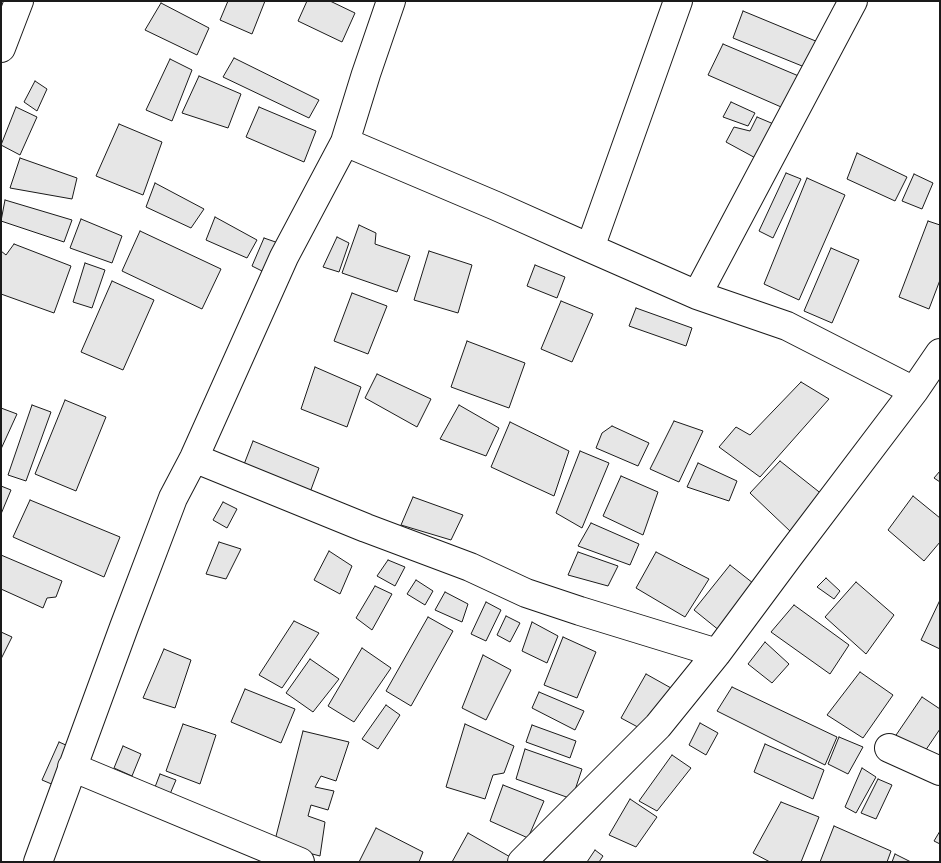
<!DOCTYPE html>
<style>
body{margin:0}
#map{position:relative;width:941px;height:863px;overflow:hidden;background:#fff;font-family:Jost,sans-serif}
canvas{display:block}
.frame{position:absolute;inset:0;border:2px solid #1a1a1a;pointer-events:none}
</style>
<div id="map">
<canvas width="941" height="863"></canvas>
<div class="frame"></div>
</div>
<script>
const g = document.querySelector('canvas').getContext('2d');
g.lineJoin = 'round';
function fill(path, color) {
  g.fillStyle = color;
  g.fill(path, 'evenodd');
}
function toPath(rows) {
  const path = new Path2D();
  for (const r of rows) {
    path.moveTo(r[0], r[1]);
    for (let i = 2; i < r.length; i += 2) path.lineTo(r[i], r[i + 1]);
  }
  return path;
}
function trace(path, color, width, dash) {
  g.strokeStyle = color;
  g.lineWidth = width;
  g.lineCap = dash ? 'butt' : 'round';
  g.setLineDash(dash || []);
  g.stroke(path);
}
const building = toPath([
 [228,1,265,1,252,34,220,20,228,1],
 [307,1,330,1,355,13,342,42,298,21,307,1],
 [161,3,209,28,197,55,145,30,161,3],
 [743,11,818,42,807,68,733,38,743,11],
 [723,44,801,77,788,110,708,75,723,44],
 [234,58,319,100,309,118,223,77,234,58],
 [170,59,192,70,172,121,146,110,170,59],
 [199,76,241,94,228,128,182,113,199,76],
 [35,81,47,89,37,111,24,102,35,81],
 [731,102,755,113,748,126,723,117,731,102],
 [16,107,37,117,20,155,1,145,16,107],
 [259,107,316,131,304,162,246,137,259,107],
 [757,117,776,125,761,161,726,142,734,127,750,131,757,117],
 [119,124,162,142,143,195,96,176,119,124],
 [857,153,907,177,895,201,847,179,857,153],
 [20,158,77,178,72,199,10,188,20,158],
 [786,173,801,179,773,238,759,231,786,173],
 [914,174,933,183,922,209,902,201,914,174],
 [807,178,845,195,799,300,764,284,807,178],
 [155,183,204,209,191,228,146,207,155,183],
 [5,200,72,220,64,242,1,221,5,200],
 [215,217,257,240,247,258,206,240,215,217],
 [81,219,122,236,112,263,70,248,81,219],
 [928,221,940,225,940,280,929,309,899,297,928,221],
 [359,225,376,233,375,244,410,256,397,292,342,273,359,225],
 [140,231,221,269,202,309,122,271,140,231],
 [337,237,349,243,339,272,323,267,337,237],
 [264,238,287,246,274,277,252,266,264,238],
 [14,244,71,266,54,313,1,294,1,251,6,255,14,244],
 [831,248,859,260,832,323,804,311,831,248],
 [429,251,472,265,458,313,414,300,429,251],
 [85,263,105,270,92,308,73,302,85,263],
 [535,265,565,277,557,298,527,286,535,265],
 [112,281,154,300,123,370,81,352,112,281],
 [352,293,387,306,368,354,334,341,352,293],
 [561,301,593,314,572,362,541,349,561,301],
 [636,308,692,328,686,346,629,326,636,308],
 [467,341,525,363,509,408,451,387,467,341],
 [315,367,361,387,347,427,301,409,315,367],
 [377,374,431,399,417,427,365,398,377,374],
 [801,382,829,399,760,477,719,447,736,427,750,435,801,382],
 [65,400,106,417,76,491,35,474,65,400],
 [32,405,51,412,26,481,8,475,32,405],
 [459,405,499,428,486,456,440,439,459,405],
 [1,408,17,414,1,449,1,408],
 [674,421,703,431,679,482,650,469,674,421],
 [510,422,569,451,554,496,491,467,510,422],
 [612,426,649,443,638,466,596,448,602,433,612,426],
 [253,441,319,468,309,495,243,467,253,441],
 [580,451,609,463,582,528,556,513,580,451],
 [780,461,823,495,791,532,750,493,780,461],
 [698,463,737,481,729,501,687,487,698,463],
 [940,471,940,482,934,478,940,471],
 [621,476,658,492,643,535,603,516,621,476],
 [1,486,11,490,1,514,1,486],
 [913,496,940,518,940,542,924,561,888,530,913,496],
 [413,497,463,515,451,540,401,525,413,497],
 [30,500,120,537,104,577,13,537,30,500],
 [223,502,237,509,227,528,213,520,223,502],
 [591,523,639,544,630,565,578,546,591,523],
 [219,542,241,549,226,579,206,574,219,542],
 [329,551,352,566,340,594,314,580,329,551],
 [578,552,618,566,608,586,568,575,578,552],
 [656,552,709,579,685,617,636,588,656,552],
 [1,555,62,581,56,597,47,598,43,608,1,589,1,555],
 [388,560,405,567,395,586,377,576,388,560],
 [730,565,758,587,720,631,694,610,730,565],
 [826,578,840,591,834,599,817,587,826,578],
 [416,580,433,591,425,605,407,594,416,580],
 [856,582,894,615,866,654,825,617,856,582],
 [375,586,392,594,372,630,356,618,375,586],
 [445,592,468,604,462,622,435,610,445,592],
 [940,600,940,649,921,640,940,600],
 [486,602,501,610,486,641,471,634,486,602],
 [794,605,849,645,830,674,771,632,794,605],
 [506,616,520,623,510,642,497,635,506,616],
 [428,617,453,631,411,706,386,691,428,617],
 [294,621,319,633,282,688,259,675,294,621],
 [532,622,558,636,547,663,522,651,532,622],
 [1,632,12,637,1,659,1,632],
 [563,637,596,652,577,698,544,685,563,637],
 [765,642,789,664,772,683,748,664,765,642],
 [362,648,391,668,354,722,328,706,362,648],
 [164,649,191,660,175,708,143,698,164,649],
 [483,655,511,670,486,720,462,708,483,655],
 [310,659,339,679,313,712,286,693,310,659],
 [860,672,893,695,863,738,827,715,860,672],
 [646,674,671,688,647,732,621,718,646,674],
 [732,687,837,737,825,765,717,711,732,687],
 [245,689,295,709,281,743,231,722,245,689],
 [539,692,584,711,575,730,532,708,539,692],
 [922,697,940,709,940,729,919,760,892,741,922,697],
 [386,705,400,715,378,749,362,739,386,705],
 [700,723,718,733,706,755,689,745,700,723],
 [183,724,216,735,200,784,166,771,183,724],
 [465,724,514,746,504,773,493,775,485,799,446,787,465,724],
 [532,725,576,741,570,758,526,742,532,725],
 [303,731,349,742,336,781,321,776,315,787,334,791,328,810,311,805,308,816,325,822,320,856,274,844,303,731],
 [839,737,863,747,848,774,828,764,839,737],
 [59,742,77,750,61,788,42,780,59,742],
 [765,744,824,770,813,799,754,772,765,744],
 [123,746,141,754,132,776,114,768,123,746],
 [525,749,582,769,572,799,516,779,525,749],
 [672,755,691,768,657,811,639,801,672,755],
 [862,768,876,777,856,813,845,807,862,768],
 [160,774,176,780,167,801,152,795,160,774],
 [878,779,892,785,876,819,861,813,878,779],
 [503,785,544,801,528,838,490,821,503,785],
 [630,799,657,817,636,847,609,835,630,799],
 [781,802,819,817,801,862,770,862,753,853,781,802],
 [834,826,891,851,887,862,820,862,834,826],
 [376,828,423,852,419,862,359,862,376,828],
 [940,831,940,844,934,841,940,831],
 [468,833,512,858,510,862,452,862,468,833],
 [595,850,603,856,599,862,587,862,595,850],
 [895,854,911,862,892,862,895,854]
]);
fill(building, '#e6e6e6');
trace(building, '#1a1a1a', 1);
const minor = toPath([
 [1,48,19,1],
 [345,142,496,206,590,248,697,295,787,326,914,391],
 [590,248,678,1],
 [697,295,853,1],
 [194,458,366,528,470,567,526,593,580,611,717,653],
 [889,748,940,771],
 [72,767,300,862],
 [38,862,124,627,173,498,194,458,284,257,345,142,366,74,391,1],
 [522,862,658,726,717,653,789,556,914,391,940,353]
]);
trace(minor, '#1a1a1a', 30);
trace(minor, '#fff', 28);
</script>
